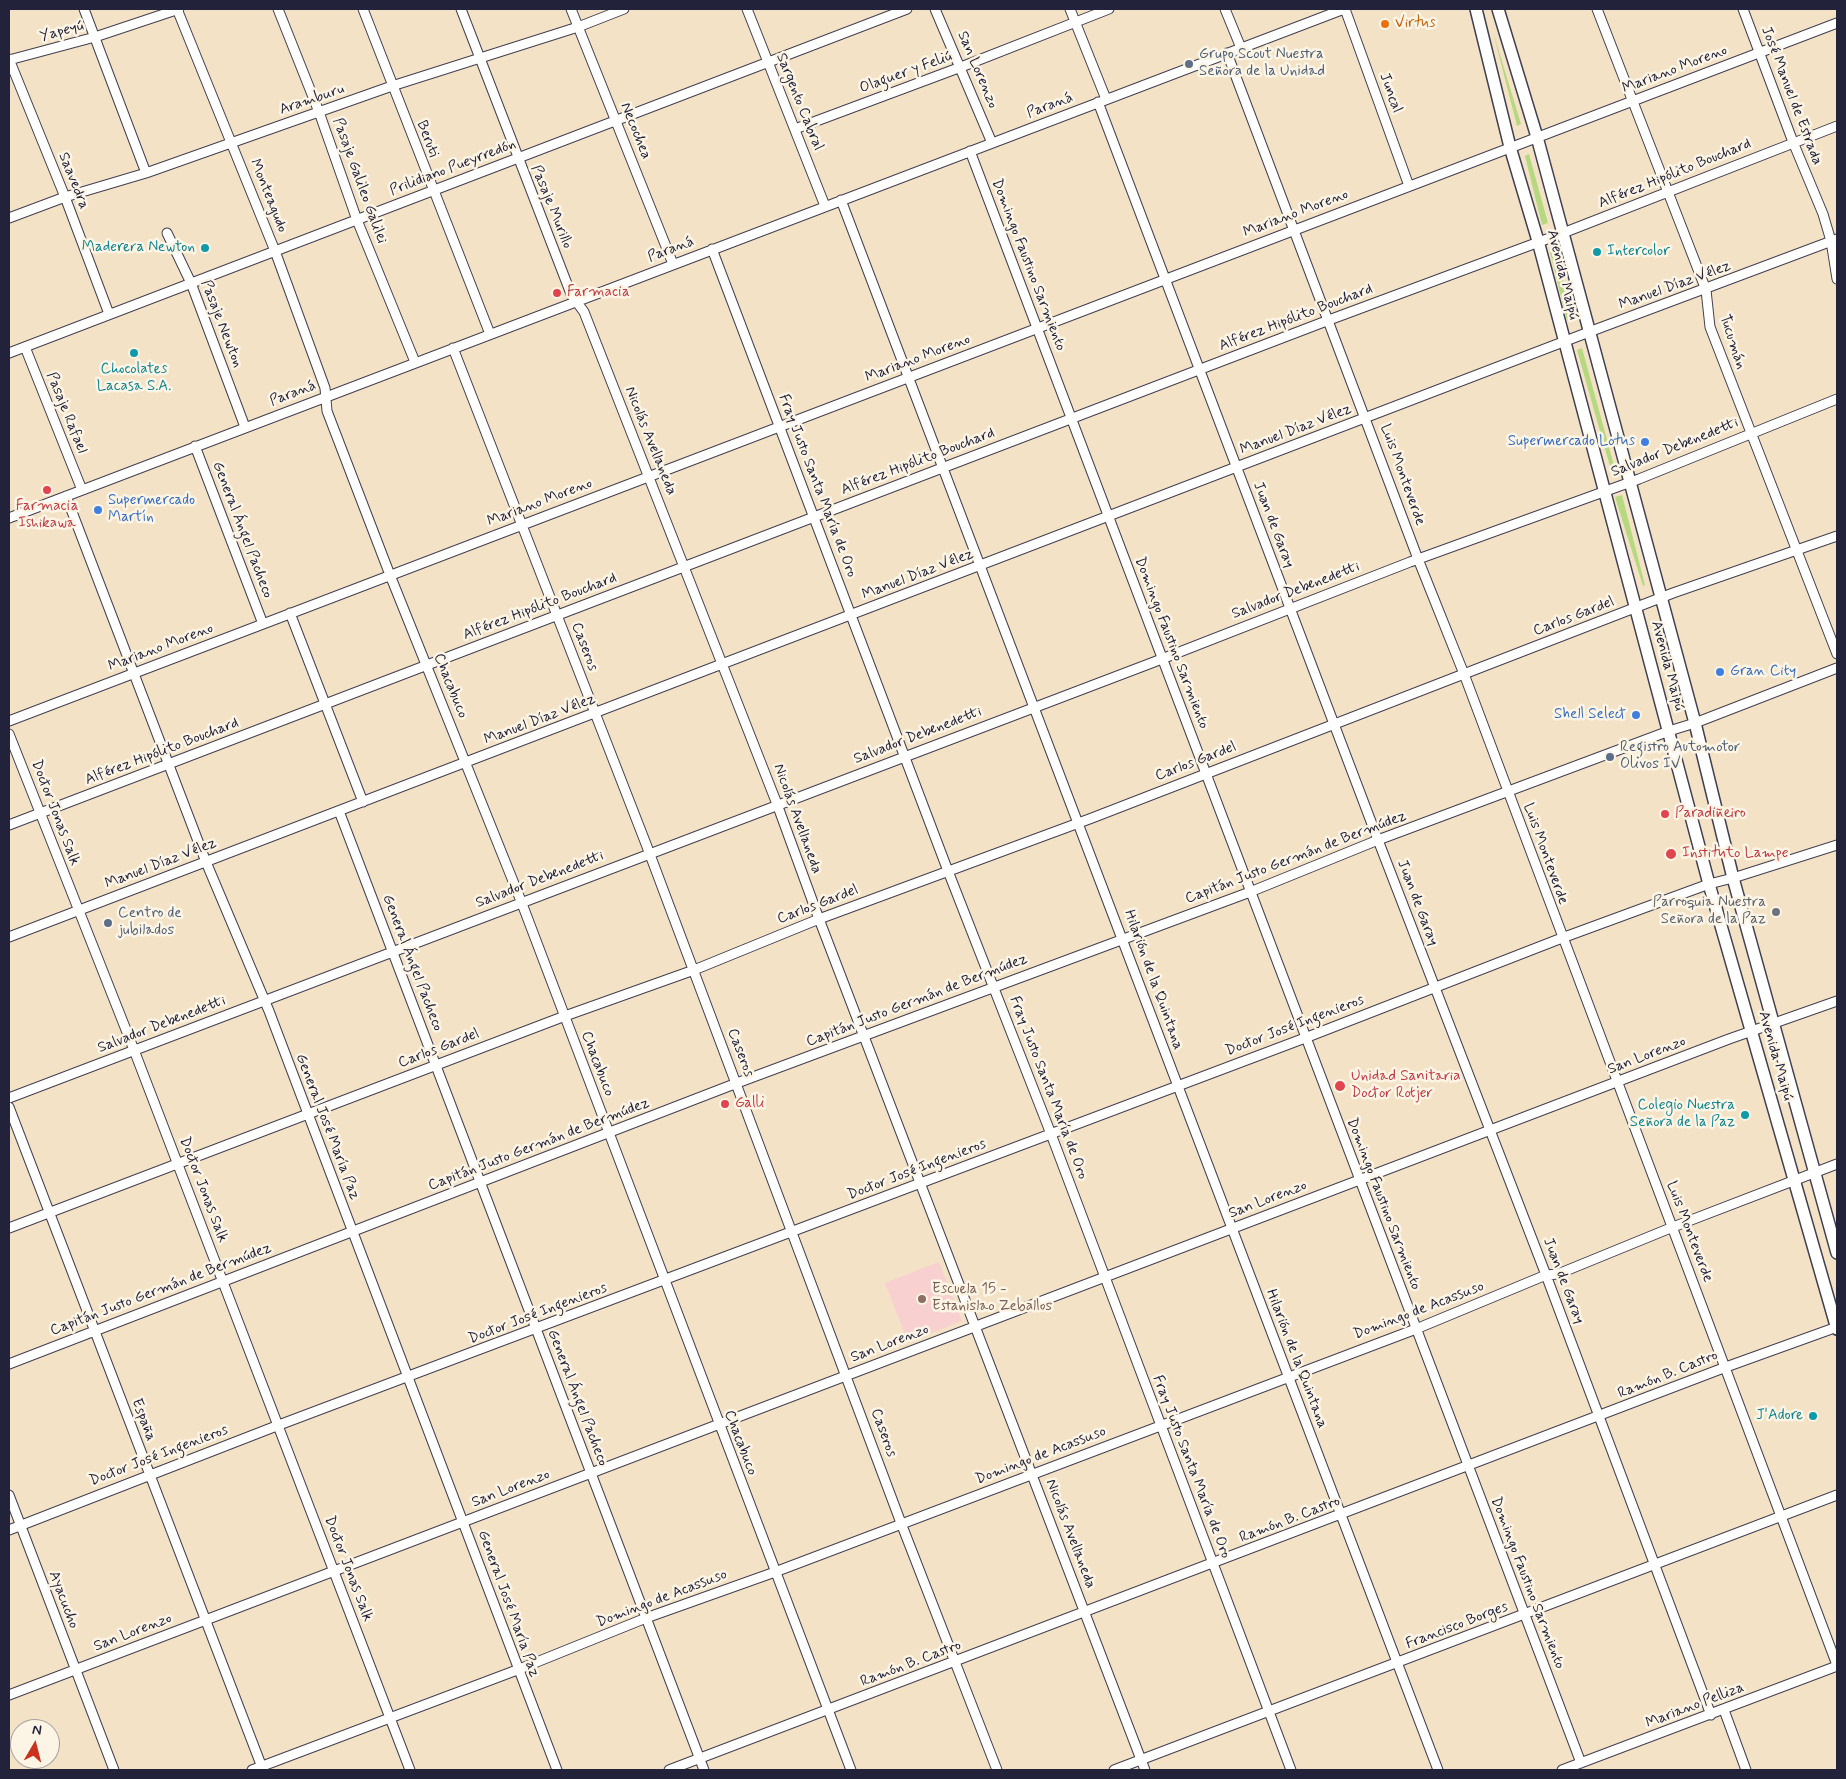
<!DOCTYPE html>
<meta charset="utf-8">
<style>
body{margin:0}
#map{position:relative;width:1846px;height:1779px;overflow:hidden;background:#f3e2c5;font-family:Mynerve,sans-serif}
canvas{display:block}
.frame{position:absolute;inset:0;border:10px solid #22223b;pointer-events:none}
.north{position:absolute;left:10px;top:1719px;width:50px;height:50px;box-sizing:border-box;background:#fcf5e5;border:1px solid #a5a1a1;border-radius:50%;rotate:8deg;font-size:14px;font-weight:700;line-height:20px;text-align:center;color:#22223b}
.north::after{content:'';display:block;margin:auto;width:18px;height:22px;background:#c8321e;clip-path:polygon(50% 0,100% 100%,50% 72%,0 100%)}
</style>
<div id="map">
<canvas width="1846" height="1779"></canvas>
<div class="frame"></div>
<div class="north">N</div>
</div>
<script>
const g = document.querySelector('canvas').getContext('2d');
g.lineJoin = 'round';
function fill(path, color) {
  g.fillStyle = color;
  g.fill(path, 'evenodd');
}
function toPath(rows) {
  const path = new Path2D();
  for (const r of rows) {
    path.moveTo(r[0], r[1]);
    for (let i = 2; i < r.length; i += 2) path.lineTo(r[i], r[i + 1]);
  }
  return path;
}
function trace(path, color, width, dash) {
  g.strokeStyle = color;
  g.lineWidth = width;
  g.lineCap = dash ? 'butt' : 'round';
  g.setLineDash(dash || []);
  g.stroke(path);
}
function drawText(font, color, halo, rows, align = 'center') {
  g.font = font + ' Mynerve,sans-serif';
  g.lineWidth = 5;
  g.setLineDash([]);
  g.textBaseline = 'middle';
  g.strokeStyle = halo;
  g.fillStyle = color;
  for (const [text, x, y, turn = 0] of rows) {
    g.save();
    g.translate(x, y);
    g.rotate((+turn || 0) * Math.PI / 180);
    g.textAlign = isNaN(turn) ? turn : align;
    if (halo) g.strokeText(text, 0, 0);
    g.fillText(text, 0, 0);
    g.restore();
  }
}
fill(toPath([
 [939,1262,962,1321,908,1342,885,1283]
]), '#f7d0cf');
fill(toPath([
 [1493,32,1521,124,1517,126],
 [1529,154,1548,223,1542,225,1525,156],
 [1556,251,1573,319,1567,321,1550,252],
 [1582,348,1615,469,1611,470,1577,350],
 [1622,495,1645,585,1643,586,1615,497]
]), '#b6d881');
const minor = toPath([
 [84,9,146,173],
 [177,9,275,251,325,388,327,411,390,575,521,901,851,1770],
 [278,9,319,112,357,220,415,362],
 [363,9,490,334],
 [461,9,571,294,584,312,777,804,819,919,1145,1770],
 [571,9,673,264],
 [747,9,825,206],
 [935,9,992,143],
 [1070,9,1106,99],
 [1225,9,1241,48],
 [1345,9,1409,186],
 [1597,9,1706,290,1710,327,1837,654],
 [1743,9,1793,142,1823,214,1831,241,1837,279],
 [1227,53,1418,559,1464,674,1837,1665],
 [9,59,65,197,109,314],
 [9,60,95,37,179,9],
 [1098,102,1378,840,1546,1275,1711,1715],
 [795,129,961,67,1109,9],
 [970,151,1581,1763],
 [841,200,1438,1770],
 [9,218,65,197,146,173,392,86,578,27,624,9],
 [167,233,191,283,245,427],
 [712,249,948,871,1051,1134,1291,1770],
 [25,347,82,490],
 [453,348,646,844,901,1523,997,1770],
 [9,353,907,9],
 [195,446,263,624],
 [66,496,206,862,269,1011,557,1770],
 [9,518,1344,9],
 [290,613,363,802],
 [9,721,1837,23],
 [9,734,134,1050,410,1770],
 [339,811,704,1770],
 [9,825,1329,320,1563,233,1837,126],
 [9,937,1589,332,1837,239],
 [9,1098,1154,662,1410,562,1639,479,1837,399],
 [9,1107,263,1770],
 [9,1228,565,1016,694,970,819,919,1092,818,1673,593,1837,536],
 [9,1364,737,1083,1250,892,1378,840,1669,731,1695,723,1837,668],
 [9,1495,114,1770],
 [9,1530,279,1425,1305,1038,1562,938,1709,884,1733,878,1837,845],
 [9,1695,1729,1039,1837,1001],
 [1724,1710,1746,1770],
 [252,1770,517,1670,646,1618,775,1572,1416,1329,1546,1275,1558,1274,1673,1227,1837,1164],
 [669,1770,1726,1367,1837,1327],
 [1114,1770,1837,1495],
 [1562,1770,1837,1666]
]);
const major = toPath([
 [1476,9,1510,147,1538,241,1709,884,1837,1329],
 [1498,9,1537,137,1695,723,1733,878,1837,1253]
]);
trace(minor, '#413f50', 11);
trace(major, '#413f50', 14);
trace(minor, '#fff', 9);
trace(major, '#fff', 11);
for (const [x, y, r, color] of [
 [1385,24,5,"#e8710a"],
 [1189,64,5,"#5c6f8a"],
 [205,248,5,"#0f9aa8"],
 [1597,252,5,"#0f9aa8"],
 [557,293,5,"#e0444e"],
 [134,353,5,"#0f9aa8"],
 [1645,442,5,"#3f7fe0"],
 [47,490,5,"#e0444e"],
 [98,510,5,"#3f7fe0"],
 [1720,672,5,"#3f7fe0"],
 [1636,715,5,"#3f7fe0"],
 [1610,757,5,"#5c6f8a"],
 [1665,814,5,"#e0444e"],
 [1671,854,6,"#e0444e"],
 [1776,912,5,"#6b7280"],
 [108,923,5,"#5c6f8a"],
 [1340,1086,6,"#e0444e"],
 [725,1104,5,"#e0444e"],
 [1745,1115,5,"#0f9aa8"],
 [922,1299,5,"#8d6e63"],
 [1813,1416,5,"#0f9aa8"]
]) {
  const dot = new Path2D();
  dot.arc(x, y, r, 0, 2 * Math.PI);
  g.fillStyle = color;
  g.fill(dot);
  trace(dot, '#fcf5e5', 2);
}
drawText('15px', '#c56008', '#fcf5e5', [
 ["Virtus",1395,24]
], 'left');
drawText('15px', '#22223b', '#fcf5e5', [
 ["Yapeyú",62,32,-15],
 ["San Lorenzo",977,70,67],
 ["Mariano Moreno",1675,70,-21],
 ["Olaguer y Feliú",906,73,-20],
 ["Juncal",1390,93,70],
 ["José Manuel de Estrada",1791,96,69],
 ["Aramburu",312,100,-19],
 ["Sargento Cabral",799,102,68],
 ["Paraná",1050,106,-21],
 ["Necochea",635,131,68],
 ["Beruti",427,139,69],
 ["Prilidiano Pueyrredón",453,168,-21],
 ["Alférez Hipólito Bouchard",1675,174,-22],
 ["Saavedra",73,181,68],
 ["Pasaje Galileo Galilei",359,181,70],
 ["Monteagudo",268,196,68],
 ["Pasaje Murillo",551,207,68],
 ["Mariano Moreno",1296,214,-21],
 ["Paraná",671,250,-21],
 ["Domingo Faustino Sarmiento",1028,265,69],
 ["Avenida Maipú",1562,275,76],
 ["Manuel Díaz Vélez",1675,286,-20],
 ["Alférez Hipólito Bouchard",1296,318,-21],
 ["Pasaje Newton",221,324,69],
 ["Tucumán",1732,342,72],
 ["Mariano Moreno",918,359,-21],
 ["Paraná",293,394,-21],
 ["Pasaje Rafael",66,413,68],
 ["Manuel Díaz Vélez",1296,430,-21],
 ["Nicolás Avellaneda",650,441,68],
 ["Salvador Debenedetti",1675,448,-22],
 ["Alférez Hipólito Bouchard",918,462,-21],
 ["Luis Monteverde",1402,475,70],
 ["Fray Justo Santa María de Oro",817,486,69],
 ["Mariano Moreno",540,503,-21],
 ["Juan de Garay",1273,525,69],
 ["General Ángel Pacheco",242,530,69],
 ["Manuel Díaz Vélez",918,575,-21],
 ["Salvador Debenedetti",1296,591,-21],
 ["Alférez Hipólito Bouchard",540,607,-21],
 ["Carlos Gardel",1574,617,-21],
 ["Domingo Faustino Sarmiento",1171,643,69],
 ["Caseros",584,647,69],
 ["Mariano Moreno",161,648,-21],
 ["Avenida Maipú",1667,666,75],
 ["Chacabuco",450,686,68],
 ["Manuel Díaz Vélez",540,720,-21],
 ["Salvador Debenedetti",918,736,-21],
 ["Alférez Hipólito Bouchard",162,752,-21],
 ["Carlos Gardel",1196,762,-21],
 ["Doctor Jonas Salk",55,813,69],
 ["Nicolás Avellaneda",797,819,70],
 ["Luis Monteverde",1545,854,70],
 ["Capitán Justo Germán de Bermúdez",1296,858,-21],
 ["Manuel Díaz Vélez",161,864,-21],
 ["Salvador Debenedetti",540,880,-21],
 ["Juan de Garay",1417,903,69],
 ["Carlos Gardel",818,905,-21],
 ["General Ángel Pacheco",412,963,69],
 ["Hilarión de la Quintana",1153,980,70],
 ["Capitán Justo Germán de Bermúdez",917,1001,-21],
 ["Salvador Debenedetti",162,1025,-21],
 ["Doctor José Ingenieros",1295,1026,-21],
 ["Carlos Gardel",439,1049,-21],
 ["Caseros",740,1053,69],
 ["San Lorenzo",1647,1056,-21],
 ["Avenida Maipú",1775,1056,74],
 ["Chacabuco",597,1064,69],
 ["Fray Justo Santa María de Oro",1048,1088,69],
 ["General José María Paz",327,1127,69],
 ["Capitán Justo Germán de Bermúdez",539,1145,-21],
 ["Doctor José Ingenieros",917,1170,-21],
 ["Doctor Jonas Salk",203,1190,69],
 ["San Lorenzo",1268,1200,-21],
 ["Domingo Faustino Sarmiento",1383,1204,69],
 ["Luis Monteverde",1689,1232,69],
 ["Juan de Garay",1563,1281,69],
 ["Capitán Justo Germán de Bermúdez",161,1290,-21],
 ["Domingo de Acassuso",1419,1311,-21],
 ["Doctor José Ingenieros",538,1314,-21],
 ["San Lorenzo",890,1344,-21],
 ["Hilarión de la Quintana",1296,1359,69],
 ["Ramón B. Castro",1668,1375,-22],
 ["General Ángel Pacheco",577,1398,69],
 ["España",143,1420,69],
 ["Caseros",883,1433,70],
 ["Chacabuco",740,1443,69],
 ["Doctor José Ingenieros",159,1456,-21],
 ["Domingo de Acassuso",1041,1456,-21],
 ["Fray Justo Santa María de Oro",1191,1467,69],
 ["San Lorenzo",511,1489,-21],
 ["Ramón B. Castro",1290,1520,-21],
 ["Nicolás Avellaneda",1070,1534,69],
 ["Doctor Jonas Salk",348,1569,69],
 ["Domingo Faustino Sarmiento",1527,1583,69],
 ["Domingo de Acassuso",662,1599,-21],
 ["Ayacucho",63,1600,69],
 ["General José María Paz",508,1604,70],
 ["Francisco Borges",1457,1626,-21],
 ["San Lorenzo",133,1633,-21],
 ["Ramón B. Castro",911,1664,-21],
 ["Mariano Pelliza",1695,1706,-21]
]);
drawText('15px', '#4e5e75', '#fcf5e5', [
 ["Grupo Scout Nuestra",1199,55],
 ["Señora de la Unidad",1199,72],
 ["Registro Automotor",1620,748],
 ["Olivos IV",1620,765],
 ["Centro de",118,914],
 ["jubilados",118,931]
], 'left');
drawText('15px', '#0d838f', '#fcf5e5', [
 ["Maderera Newton",195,248],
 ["Intercolor",1607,252,"left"],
 ["Chocolates",134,370,"center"],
 ["Lacasa S.A.",134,387,"center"],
 ["Colegio Nuestra",1735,1106],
 ["Señora de la Paz",1735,1123],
 ["J'Adore",1803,1416]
], 'right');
drawText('15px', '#be3a42', '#fcf5e5', [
 ["Farmacia",567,293],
 ["Farmacia",47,507,"center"],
 ["Ishikawa",47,524,"center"],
 ["Paradiñeiro",1675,814],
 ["Instituto Lampe",1682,854],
 ["Unidad Sanitaria",1351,1077],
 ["Doctor Rotjer",1351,1094],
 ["Galli",735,1104]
], 'left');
drawText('15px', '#366cbe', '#fcf5e5', [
 ["Supermercado Lotus",1635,442],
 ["Supermercado",108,501,"left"],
 ["Martín",108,518,"left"],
 ["Gran City",1730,672,"left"],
 ["Shell Select",1626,715]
], 'right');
drawText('15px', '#5b616d', '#fcf5e5', [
 ["Parroquia Nuestra",1766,903],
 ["Señora de la Paz",1766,920]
], 'right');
drawText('15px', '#785e54', '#fcf5e5', [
 ["Escuela 15 -",932,1290],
 ["Estanislao Zeballos",932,1307]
], 'left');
</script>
